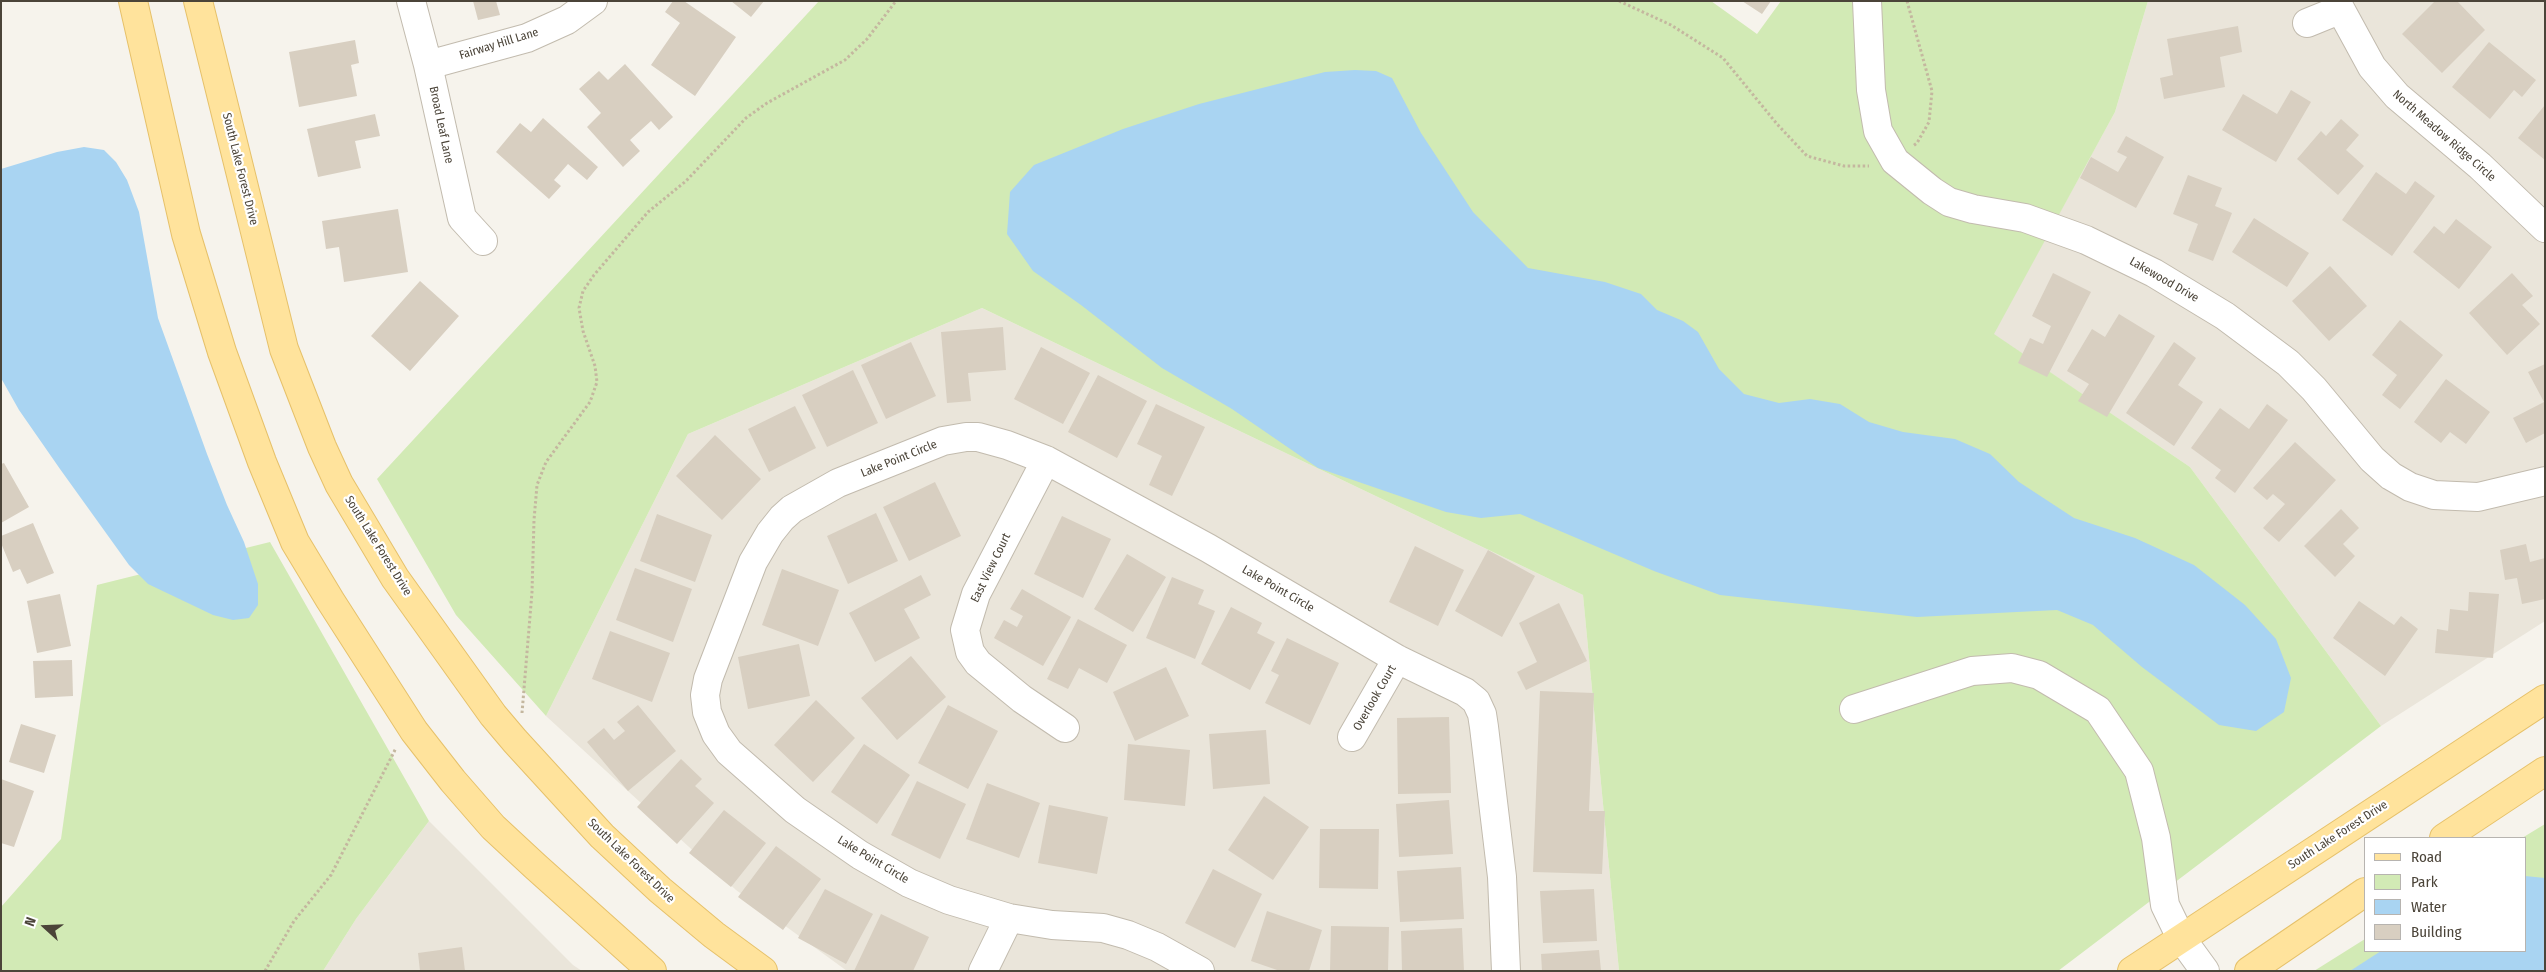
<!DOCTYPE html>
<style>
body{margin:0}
#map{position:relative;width:2546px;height:972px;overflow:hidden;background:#f6f3ec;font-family:"Fira Sans Condensed",sans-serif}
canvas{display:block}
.frame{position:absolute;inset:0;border:2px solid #4b4439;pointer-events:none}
.legend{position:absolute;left:2364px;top:837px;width:162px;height:115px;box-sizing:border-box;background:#fff;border:1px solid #b7b4b0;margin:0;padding:6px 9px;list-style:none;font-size:15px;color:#4b4439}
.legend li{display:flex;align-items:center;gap:10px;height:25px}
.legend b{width:25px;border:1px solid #b7b4b0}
.north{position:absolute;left:20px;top:902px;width:50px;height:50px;-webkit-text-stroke:4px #fff;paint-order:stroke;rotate:290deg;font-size:14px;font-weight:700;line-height:20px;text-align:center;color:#4b4439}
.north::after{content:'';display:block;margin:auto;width:18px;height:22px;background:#4b4439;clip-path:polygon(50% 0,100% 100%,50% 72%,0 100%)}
</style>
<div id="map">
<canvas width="2546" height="972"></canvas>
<div class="frame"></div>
<ul class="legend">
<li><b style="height:6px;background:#ffe39c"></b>Road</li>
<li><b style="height:14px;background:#d2eab5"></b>Park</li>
<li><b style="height:14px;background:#a9d4f2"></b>Water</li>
<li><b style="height:14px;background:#d8cfc1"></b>Building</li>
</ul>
<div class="north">N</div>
</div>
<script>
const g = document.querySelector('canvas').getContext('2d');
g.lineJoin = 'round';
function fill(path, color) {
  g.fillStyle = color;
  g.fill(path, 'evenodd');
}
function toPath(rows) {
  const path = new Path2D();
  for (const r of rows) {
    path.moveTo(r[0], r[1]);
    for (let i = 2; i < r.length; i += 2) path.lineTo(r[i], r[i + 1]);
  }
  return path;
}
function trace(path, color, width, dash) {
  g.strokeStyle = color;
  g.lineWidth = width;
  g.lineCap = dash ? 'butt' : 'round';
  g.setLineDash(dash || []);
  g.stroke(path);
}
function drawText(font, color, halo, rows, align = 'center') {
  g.font = font + ' "Fira Sans Condensed",sans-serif';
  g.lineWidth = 4.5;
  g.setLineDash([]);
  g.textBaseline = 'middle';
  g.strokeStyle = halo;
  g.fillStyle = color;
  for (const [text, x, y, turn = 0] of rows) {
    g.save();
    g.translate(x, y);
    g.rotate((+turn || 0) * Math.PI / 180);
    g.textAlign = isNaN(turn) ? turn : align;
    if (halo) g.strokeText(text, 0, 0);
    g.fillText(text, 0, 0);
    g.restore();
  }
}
fill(toPath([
 [2148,1,2545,1,2545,621,2381,726,2190,467,1993,334,2115,112],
 [982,308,1583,595,1619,971,847,971,736,890,546,716,688,434],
 [429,821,573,965,582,971,323,971,356,919]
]), '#eae5da');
fill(toPath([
 [819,1,1711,1,1757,34,1781,1,2148,1,2115,112,1994,334,2190,467,2381,726,2058,971,1619,971,1583,595,982,308,688,434,546,716,456,615,377,479],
 [270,542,429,821,356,919,323,971,1,971,1,907,61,839,97,585],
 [2545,824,2545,971,2314,971,2365,939,2365,951,2525,951,2525,838,2522,838]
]), '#d2eab5');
fill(toPath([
 [1355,70,1376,71,1392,78,1421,133,1473,212,1528,268,1605,282,1641,294,1657,310,1683,321,1698,332,1719,369,1744,394,1779,403,1810,399,1840,404,1869,422,1903,432,1955,439,1990,454,2019,482,2074,518,2135,538,2194,565,2245,605,2276,639,2291,678,2284,712,2256,731,2219,725,2142,667,2093,625,2057,610,1917,617,1720,595,1654,571,1520,514,1481,518,1446,512,1318,468,1232,409,1162,368,1081,305,1033,271,1007,234,1010,192,1034,165,1123,129,1199,104,1325,72],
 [84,147,104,150,116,162,127,180,139,212,158,318,207,454,227,505,244,542,258,584,258,605,249,618,233,620,213,615,148,584,129,565,60,469,19,410,1,378,1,169,57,152],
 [2525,876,2545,878,2545,971,2350,971,2381,951,2525,951]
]), '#a9d4f2');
fill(toPath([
 [473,1,496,1,500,15,478,20],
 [673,1,684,1,736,37,695,96,651,65,680,23,665,12],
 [731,1,764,1,751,17],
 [1742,1,1771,1,1762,14],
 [2435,1,2457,1,2485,30,2442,73,2402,34],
 [2238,26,2242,52,2220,57,2225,87,2164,99,2160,78,2173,75,2167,39],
 [355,40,359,63,351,65,357,96,299,107,289,52],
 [2489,42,2536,80,2522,97,2514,90,2490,119,2452,87],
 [625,64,673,117,659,130,651,121,630,140,640,151,623,167,587,127,601,113,579,89,599,71,608,80],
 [2291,90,2311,102,2276,162,2222,130,2243,94,2277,114],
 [2545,105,2545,160,2518,138],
 [375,114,380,136,355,141,361,168,318,177,307,129],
 [543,118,598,167,587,180,568,164,554,180,561,186,549,199,496,152,520,123,531,132],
 [2341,119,2359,135,2346,150,2364,166,2338,195,2297,159,2321,131,2326,136],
 [2126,136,2164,157,2136,208,2080,178,2091,157,2118,172,2127,157,2117,152],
 [2376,172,2406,194,2415,181,2435,196,2392,256,2342,220],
 [2188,175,2222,188,2215,206,2232,213,2213,261,2188,251,2198,224,2173,214],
 [398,209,408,272,344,282,339,247,326,249,322,221],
 [2254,218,2309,253,2287,287,2232,252],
 [2456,219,2492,247,2459,289,2413,252,2434,226,2444,234],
 [2330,266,2367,306,2329,341,2292,301],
 [2053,273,2091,292,2047,377,2018,363,2030,338,2043,344,2051,326,2032,316],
 [2512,273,2533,296,2522,305,2540,324,2507,355,2469,313],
 [420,281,459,316,410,371,371,336],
 [2119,314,2155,336,2107,417,2078,401,2089,384,2067,371,2092,329,2105,337],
 [2400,320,2443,355,2400,409,2382,395,2397,375,2372,355],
 [1003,327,1006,370,968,373,971,401,947,403,941,332],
 [911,342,936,396,886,419,861,365],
 [2174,342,2196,358,2178,385,2203,402,2174,446,2126,413],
 [1041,347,1090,373,1063,424,1014,399],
 [2545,364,2545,433,2526,443,2513,418,2544,402,2528,372],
 [853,370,878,423,827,447,802,395],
 [1098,375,1147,401,1117,458,1068,432],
 [2446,379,2490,412,2466,444,2450,432,2441,443,2414,422],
 [1156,404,1205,427,1172,496,1149,485,1162,456,1137,444],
 [2267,404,2288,420,2235,493,2215,478,2221,470,2191,448,2220,408,2249,429],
 [795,406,816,448,769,472,748,429],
 [715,435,761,479,722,520,676,476],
 [2295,442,2336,480,2279,542,2263,528,2285,504,2273,494,2267,500,2253,488],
 [4,463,29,507,1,523,1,464],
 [935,482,961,536,909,561,883,507],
 [2341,509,2359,528,2343,544,2355,556,2335,577,2304,546],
 [876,513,898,561,848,584,827,536],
 [657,514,712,535,695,582,640,561],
 [1062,516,1111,539,1083,598,1034,574],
 [33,523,54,573,27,584,20,569,13,572,1,543,1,536],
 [2526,544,2530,562,2545,558,2545,599,2522,604,2517,578,2505,580,2500,550],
 [1415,546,1464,570,1438,626,1389,602],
 [1488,550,1535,576,1502,637,1455,611],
 [1127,554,1166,577,1133,632,1094,609],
 [635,568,692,589,673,642,616,620],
 [782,569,839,590,818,646,762,625],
 [921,575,931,595,904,609,920,638,875,662,849,613],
 [1172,577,1204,590,1198,604,1215,611,1195,659,1146,638],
 [1022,589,1071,617,1043,666,994,638,1004,620,1017,627,1023,616,1010,609],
 [2469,592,2499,594,2493,658,2435,653,2437,629,2448,631,2450,609,2468,611],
 [60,594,71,646,37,653,27,601],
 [2359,601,2394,625,2401,616,2418,629,2385,676,2333,638],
 [1559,603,1587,661,1526,690,1517,672,1537,662,1519,623],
 [1231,607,1262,623,1257,633,1275,642,1250,690,1201,664],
 [1078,619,1127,645,1107,683,1079,668,1068,689,1047,679],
 [610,631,670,653,652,702,592,679],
 [1287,638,1339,663,1310,725,1265,703,1279,675,1271,671],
 [799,644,810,696,748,709,738,657],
 [911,656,946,697,897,740,861,698],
 [72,660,73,696,35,698,33,661],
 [1166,667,1189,716,1135,741,1113,692],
 [1540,691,1594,693,1589,811,1605,811,1602,874,1533,872],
 [816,700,855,738,813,782,774,745],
 [638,705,676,751,628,791,587,742,604,728,614,740,625,731,617,722],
 [948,705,998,731,968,789,918,763],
 [1449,717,1451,793,1398,794,1397,718],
 [21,724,56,735,44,773,9,762],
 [1266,730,1270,784,1213,789,1209,734],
 [864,744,910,775,877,824,831,792],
 [1128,744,1190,750,1185,806,1124,800],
 [681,759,702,779,695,786,714,803,677,844,637,807],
 [1,779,34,791,14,847,1,843],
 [917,781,966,804,940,859,891,835],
 [987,783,1040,803,1019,858,966,839],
 [1264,796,1309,827,1273,880,1228,850],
 [1449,800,1453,854,1399,857,1396,804],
 [1049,805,1108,817,1097,874,1038,863],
 [724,810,766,843,731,887,689,853],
 [1320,829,1379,829,1378,889,1319,888],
 [776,846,821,879,783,930,738,897],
 [1461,867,1464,919,1400,922,1397,871],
 [1213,869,1262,894,1235,948,1185,923],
 [825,889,873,914,846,964,798,938],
 [1594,889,1597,941,1543,943,1540,891],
 [1267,911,1322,930,1309,971,1280,971,1251,961],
 [881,914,929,937,913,971,854,971],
 [1331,926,1389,927,1388,971,1330,971],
 [1462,928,1464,971,1402,971,1401,931],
 [462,947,465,971,420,971,418,953],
 [1599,950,1601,971,1542,971,1541,954]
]), '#d8cfc1');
const minor = toPath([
 [411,1,428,65,462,218,483,241],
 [1867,1,1871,90,1878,131,1895,161,1932,191,1949,202,1973,209,2025,218,2086,240,2154,273,2225,316,2288,363,2314,389,2372,459,2391,476,2410,487,2434,495,2478,497,2545,481],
 [2336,1,2372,67,2397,96,2480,166,2545,228],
 [2307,23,2339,10],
 [428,65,527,38,567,20,593,1],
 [1046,460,976,594,965,630,970,652,978,663,1022,699,1065,728],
 [1854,709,1972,671,2012,668,2039,675,2098,710,2139,771,2156,838,2165,905,2181,938,2205,971],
 [1352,737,1397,659],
 [983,971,1009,918],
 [1200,971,1157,947,1128,935,1103,928,1052,925,1009,918,949,900,909,883,860,855,795,810,729,752,716,734,707,712,705,695,708,679,753,562,770,533,782,518,792,509,838,483,943,441,966,437,978,437,1007,445,1046,460,1208,548,1397,659,1465,692,1476,701,1482,714,1484,727,1502,877,1506,971]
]);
const major = toPath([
 [133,1,186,234,222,352,262,462,295,542,330,600,414,731,453,781,493,827,535,866,652,971],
 [198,1,284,349,322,447,339,484,395,578,493,715,515,741,602,836,660,890,714,935,763,971],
 [2444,838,2545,771],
 [2132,971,2545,699],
 [2249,971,2365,892]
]);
trace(minor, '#c2bbae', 30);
trace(major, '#e6c16a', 30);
trace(toPath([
 [1619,1,1671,25,1723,58,1777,124,1807,156,1844,166,1869,166],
 [1907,1,1932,91,1929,122,1917,143,1913,146],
 [522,713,532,592,534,520,537,485,546,462,590,402,597,382,595,366,583,331,579,308,583,291,594,275,648,212,686,181,746,118,767,103,845,60,867,39,896,1],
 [265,971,294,921,331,875,396,748]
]), '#c4b79f', 3, [2.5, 2.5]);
trace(minor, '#fff', 28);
trace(major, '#ffe39c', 28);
drawText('12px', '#4b4439', '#fff', [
 ["Fairway Hill Lane",499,44,-17],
 ["Broad Leaf Lane",441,125,78],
 ["North Meadow Ridge Circle",2444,136,41],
 ["South Lake Forest Drive",240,169,76],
 ["Lakewood Drive",2164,280,30],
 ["Lake Point Circle",899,459,-22],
 ["South Lake Forest Drive",378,546,58],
 ["East View Court",991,568,-64],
 ["Lake Point Circle",1278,589,30],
 ["Overlook Court",1375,698,-60],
 ["South Lake Forest Drive",2338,835,-33],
 ["Lake Point Circle",873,860,31],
 ["South Lake Forest Drive",631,861,44]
]);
</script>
